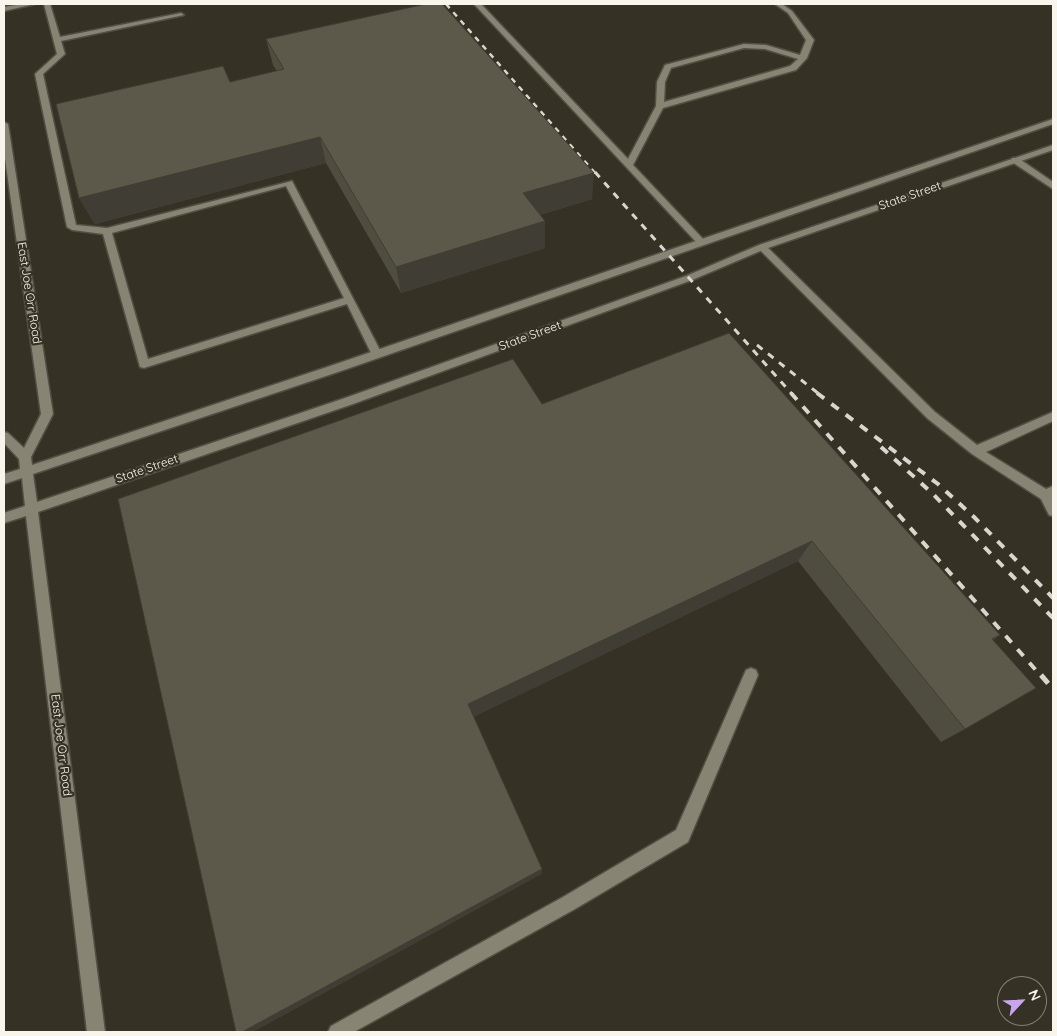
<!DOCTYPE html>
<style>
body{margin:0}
#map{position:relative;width:1057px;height:1036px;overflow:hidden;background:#353225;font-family:Quicksand,sans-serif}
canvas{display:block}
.frame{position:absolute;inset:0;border:5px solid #f7f5ec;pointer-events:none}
.north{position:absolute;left:997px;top:976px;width:50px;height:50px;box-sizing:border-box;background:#353225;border:1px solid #838075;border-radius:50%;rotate:65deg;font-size:14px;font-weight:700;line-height:20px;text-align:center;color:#f7f5ec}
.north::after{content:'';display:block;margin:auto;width:18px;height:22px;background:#c8a5ee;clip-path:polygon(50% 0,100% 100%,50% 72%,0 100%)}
</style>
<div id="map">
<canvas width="1057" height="1036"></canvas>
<div class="frame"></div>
<div class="north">N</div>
</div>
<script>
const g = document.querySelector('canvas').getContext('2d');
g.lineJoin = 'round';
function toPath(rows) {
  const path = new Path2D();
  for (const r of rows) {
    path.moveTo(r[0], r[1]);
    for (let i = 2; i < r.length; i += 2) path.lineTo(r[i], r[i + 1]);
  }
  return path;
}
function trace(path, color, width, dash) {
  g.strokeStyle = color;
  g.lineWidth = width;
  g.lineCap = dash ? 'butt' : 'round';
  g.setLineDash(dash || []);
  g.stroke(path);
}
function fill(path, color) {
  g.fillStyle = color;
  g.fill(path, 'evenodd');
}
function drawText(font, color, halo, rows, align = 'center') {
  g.font = font + ' Quicksand,sans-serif';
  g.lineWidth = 4.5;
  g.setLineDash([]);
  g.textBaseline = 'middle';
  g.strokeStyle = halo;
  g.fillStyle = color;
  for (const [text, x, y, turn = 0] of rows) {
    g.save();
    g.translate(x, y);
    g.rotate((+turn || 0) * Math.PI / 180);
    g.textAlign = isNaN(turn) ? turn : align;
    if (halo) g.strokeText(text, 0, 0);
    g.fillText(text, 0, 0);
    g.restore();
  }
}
const service = toPath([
 [22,4,35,4,4,11,4,7,22,4],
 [44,4,50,4,60,37,181,13,184,15,61,41,65,54,43,74,76,225,107,228,292,181,382,354,381,357,373,357,347,304,144,368,140,367,103,234,72,230,67,227,35,74,57,54,44,4],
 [286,186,344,298,148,359,112,233,286,186],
 [474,4,481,4,628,159,656,106,657,82,665,65,744,44,766,45,800,55,806,40,788,13,775,4,782,4,792,11,814,40,807,58,796,70,663,108,633,165,704,240,706,242,701,245,698,244,474,4],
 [744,48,765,49,798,59,790,66,664,102,665,82,671,68,744,48],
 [1012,158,1018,158,1053,182,1053,189,1012,162,1012,158],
 [762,244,765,245,935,412,977,445,1053,412,1053,421,986,452,1046,489,1053,486,1053,516,1049,515,1041,499,972,454,927,418,759,249,757,247,762,244],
 [751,668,756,670,758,675,688,842,575,909,354,1032,328,1032,331,1026,563,897,676,830,746,670,751,668]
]);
const tertiary = toPath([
 [1053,119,1053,124,341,371,33,474,37,502,345,398,686,276,759,245,1053,145,1053,150,765,249,692,280,353,404,38,512,105,1032,87,1032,26,516,4,523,4,513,25,506,22,478,4,484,4,474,20,469,19,459,4,443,4,432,8,433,24,448,41,414,4,151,4,122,8,124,53,414,31,457,32,465,333,365,1053,119]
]);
trace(service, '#514f43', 3);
trace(tertiary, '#514f43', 3);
fill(service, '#878474');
fill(tertiary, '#878474');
trace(toPath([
 [446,4,596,174]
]), '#d8d6cd', 2.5, [5.5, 5.5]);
trace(toPath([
 [595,172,792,394],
 [757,345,819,394]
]), '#d8d6cd', 3, [7, 7]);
trace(toPath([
 [791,393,1042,677],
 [817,393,938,484,974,517,1053,598],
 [881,447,932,493,1053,618]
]), '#d8d6cd', 4, [9, 9]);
trace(toPath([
 [1041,675,1053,689]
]), '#d8d6cd', 5, [11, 11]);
fill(toPath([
 [266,39,592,199,540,215,545,221,545,248,401,293,326,163,95,224,79,198,277,71,273,65],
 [542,404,1000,635,993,640,965,729,941,742,798,561,473,717,542,869,541,874,256,1030,248,1032,236,1032]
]), '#4f4d40');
fill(toPath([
 [320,137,326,163,95,224,79,198],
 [594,173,592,199,523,220,523,193],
 [545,221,545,248,401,293,396,267],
 [812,541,798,561,471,718,468,704],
 [542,869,541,874,256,1030,248,1032,242,1032]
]), '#403e34');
const building = toPath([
 [426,4,442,4,594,173,523,193,545,221,396,267,320,137,79,198,56,104,223,66,230,82,284,69,266,39,426,4],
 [729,333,1000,635,992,639,1036,688,965,729,812,541,468,704,542,869,242,1032,236,1032,118,499,513,359,542,404,729,333]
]);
fill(building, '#5c594a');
trace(building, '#403e34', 1);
drawText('12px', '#f7f5ec', '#353225', [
 ["State Street",910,196,-19],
 ["East Joe Orr Road",29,293,81],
 ["State Street",530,336,-20],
 ["State Street",147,469,-19],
 ["East Joe Orr Road",61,745,83]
]);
</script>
